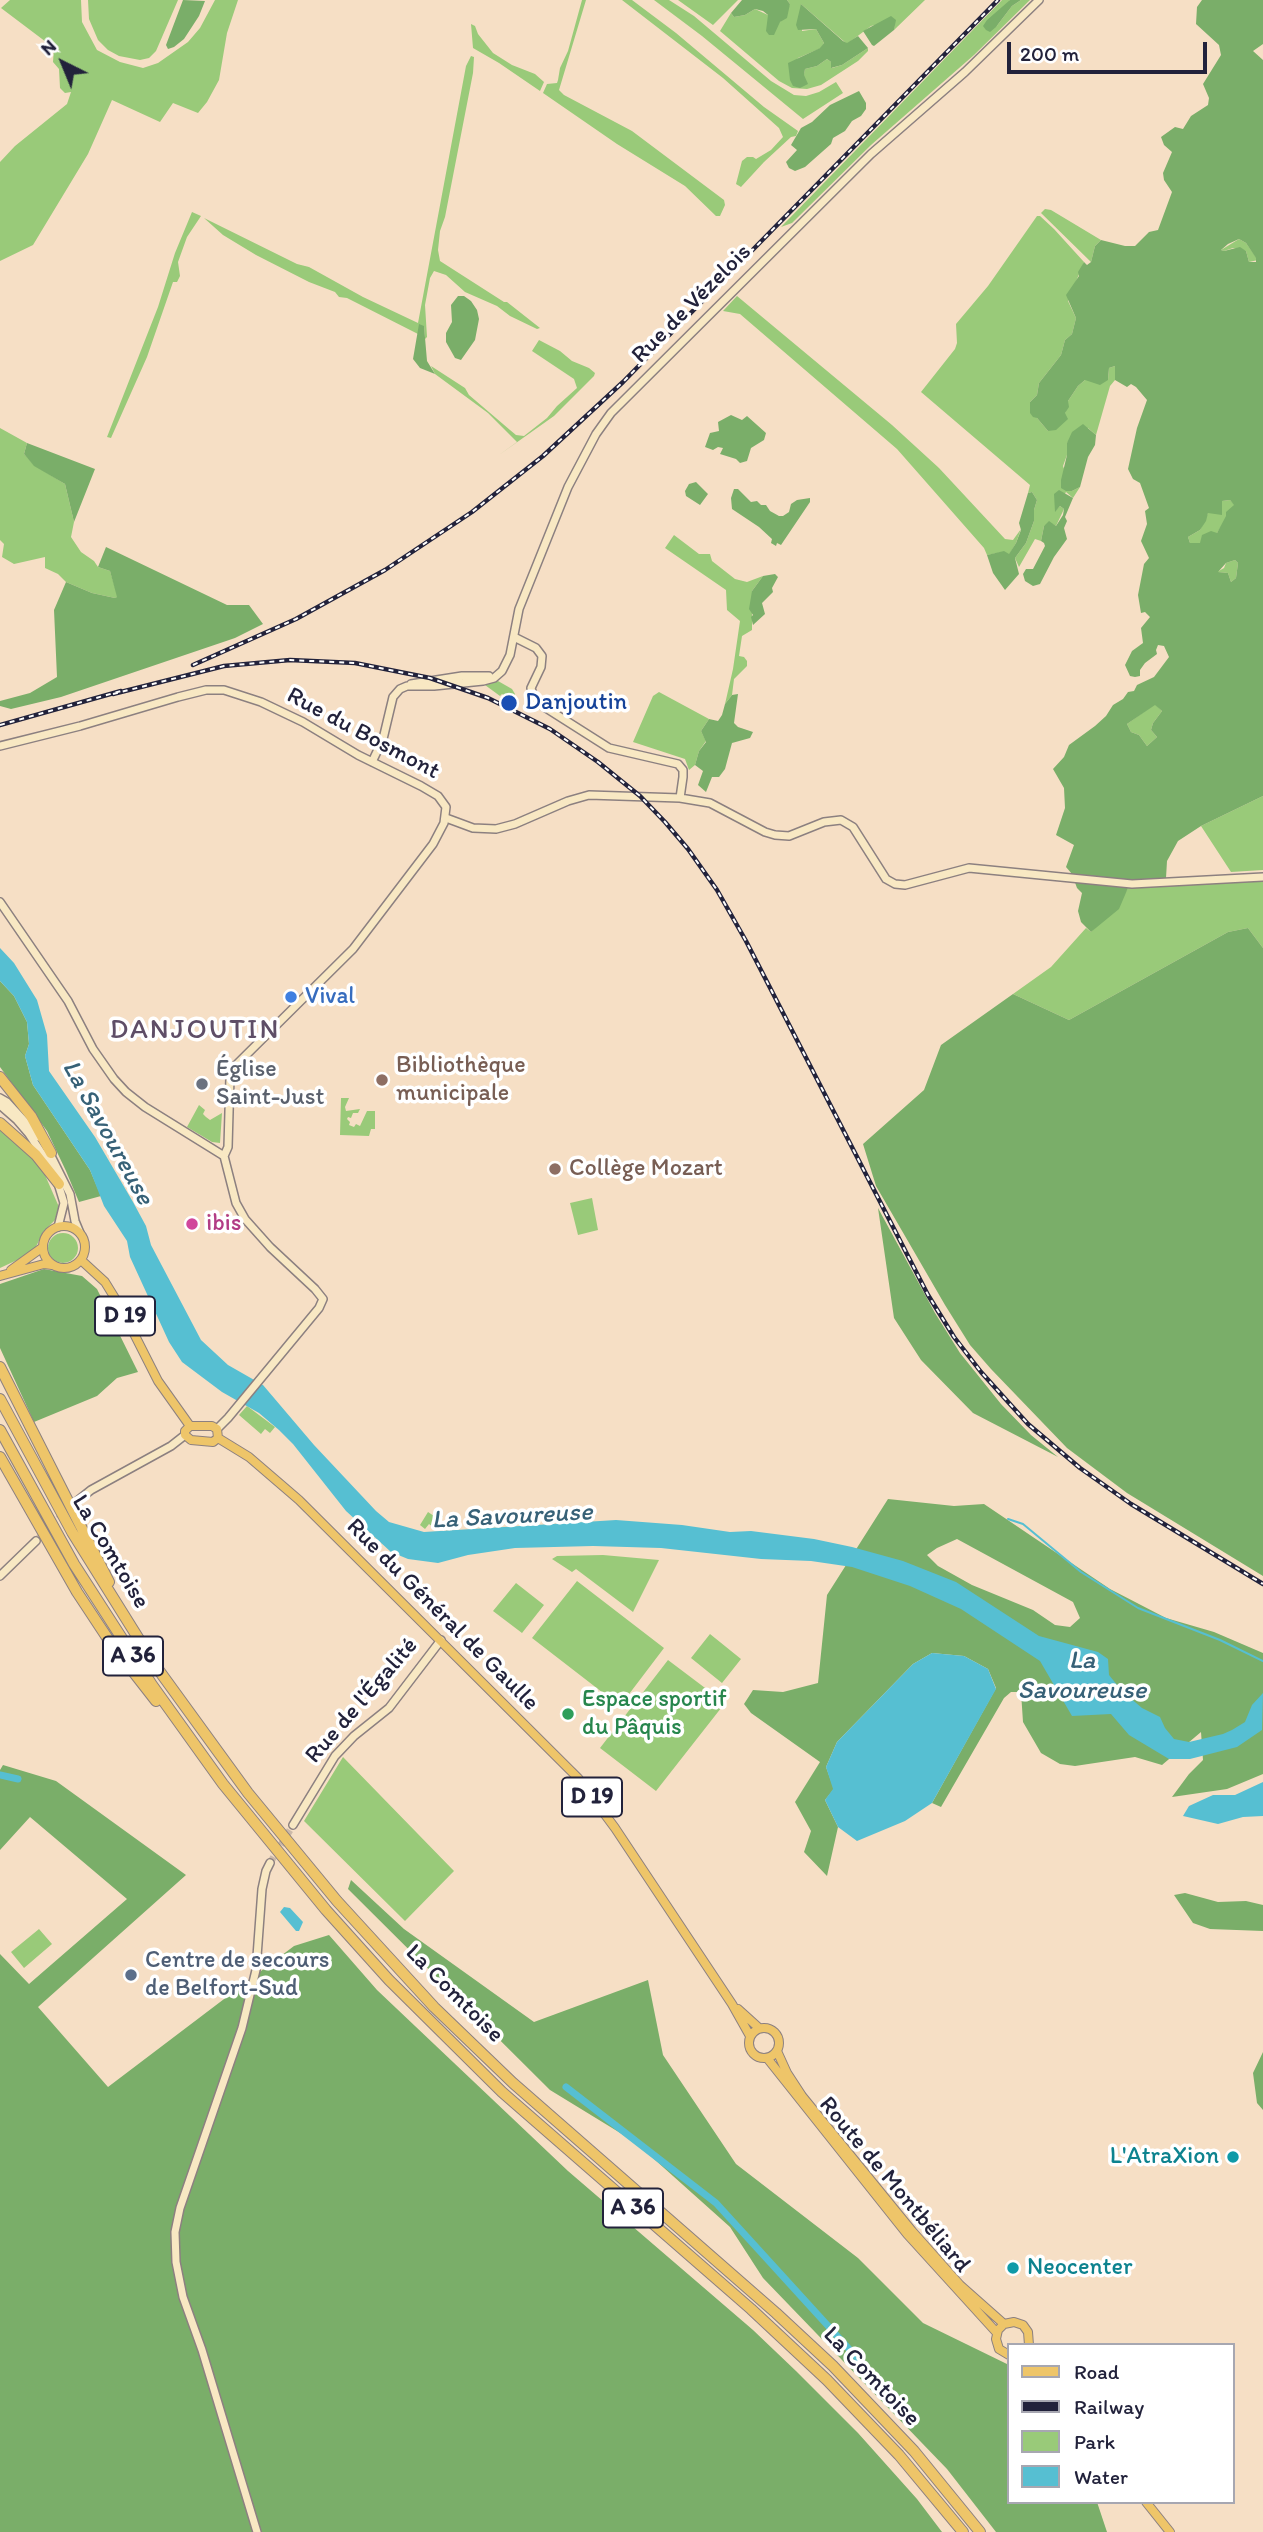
<!DOCTYPE html>
<meta charset="utf-8">
<style>
body{margin:0}
#map{position:relative;width:1263px;height:2532px;overflow:hidden;background:#f6dfc5;font-family:Itim,sans-serif}
canvas{display:block}
.legend{position:absolute;left:1007px;top:2343px;width:228px;height:161px;box-sizing:border-box;background:#fff;border:2px solid #a7a7b1;margin:0;padding:9px 12px;list-style:none;font-size:21px;color:#22223b}
.legend li{display:flex;align-items:center;gap:14px;height:35px}
.legend b{width:35px;border:2px solid #a7a7b1}
.north{position:absolute;left:28px;top:28px;width:70px;height:70px;-webkit-text-stroke:5px #fff;paint-order:stroke;rotate:317deg;font-size:19px;font-weight:700;line-height:28px;text-align:center;color:#22223b}
.north::after{content:'';display:block;margin:auto;width:24px;height:32px;background:#22223b;clip-path:polygon(50% 0,100% 100%,50% 72%,0 100%)}
.scale{position:absolute;left:1007px;top:42px;width:200px;height:32px;box-sizing:border-box;border:4px solid #22223b;border-top:0;padding-left:9px;font-size:21px;line-height:24px;white-space:nowrap;color:#22223b;-webkit-text-stroke:5px #fff;paint-order:stroke}
</style>
<div id="map">
<canvas width="1263" height="2532"></canvas>
<ul class="legend">
<li><b style="height:9px;background:#eec569"></b>Road</li>
<li><b style="height:9px;background:#22223b"></b>Railway</li>
<li><b style="height:19px;background:#99ca79"></b>Park</li>
<li><b style="height:19px;background:#56bfd2"></b>Water</li>
</ul>
<div class="north">N</div>
<div class="scale">200 m</div>
</div>
<script>
const g = document.querySelector('canvas').getContext('2d');
g.lineJoin = 'round';
function fill(path, color) {
  g.fillStyle = color;
  g.fill(path, 'evenodd');
}
function toPath(rows) {
  const path = new Path2D();
  for (const r of rows) {
    if (r.length === 3) {
      path.moveTo(r[0] + r[2], r[1]);
      path.arc(r[0], r[1], r[2], 0, 2 * Math.PI);
      continue;
    }
    path.moveTo(r[0], r[1]);
    for (let i = 2; i < r.length; i += 2) path.lineTo(r[i], r[i + 1]);
  }
  return path;
}
function trace(path, color, width, dash) {
  g.strokeStyle = color;
  g.lineWidth = width;
  g.lineCap = dash ? 'butt' : 'round';
  g.setLineDash(dash || []);
  g.stroke(path);
}
function drawText(font, color, halo, rows, align = 'center') {
  g.font = font + ' Itim,sans-serif';
  g.lineWidth = 7;
  g.setLineDash([]);
  g.textBaseline = 'middle';
  g.strokeStyle = halo;
  g.fillStyle = color;
  for (const [text, x, y, turn = 0] of rows) {
    g.save();
    g.translate(x, y);
    g.rotate((+turn || 0) * Math.PI / 180);
    g.textAlign = isNaN(turn) ? turn : align;
    if (halo) g.strokeText(text, 0, 0);
    g.fillText(text, 0, 0);
    g.restore();
  }
}
fill(toPath([
 [10,0,81,0,82,22,97,50,120,62,143,68,158,63,188,42,200,28,215,0,238,0,227,33,219,80,207,102,198,113,173,103,160,122,112,100,88,154,33,245,0,261,0,162,15,146,67,104,71,92,65,93,60,88,59,69,53,62,54,48,1,8],
 [88,0,178,0,156,51,149,58,140,60,119,56,108,50,98,40,89,19],
 [582,0,586,0,559,90,564,95,632,131,724,200,725,205,720,216,716,216,685,186,617,144,543,93,547,84,557,83,558,80,560,68,568,51],
 [622,0,632,0,676,33,764,107,798,131,796,136,791,137,764,162,741,187,736,184,742,161,747,157,753,157,756,159,771,150,783,137,779,128,723,78],
 [654,0,669,0,694,16,771,81,794,95,806,96,819,92,836,82,843,93,803,119,702,36],
 [678,0,738,0,713,25],
 [787,0,925,0,894,30,895,20,871,26,847,44,801,4,802,31,816,29,824,43,821,48,798,58,791,71,790,80,804,74,805,69,817,66,827,59,831,62,832,68,842,65,868,48,868,51,858,61,821,85,807,89,792,88,779,81,720,31,731,13,734,17,745,15,755,9,768,15,768,22,780,22,790,4],
 [1002,0,1010,0,996,27,1012,6,1021,0,1030,0,974,55,871,145,792,223,781,227],
 [471,24,475,26,478,34,493,53,512,65,535,74,544,82,540,91,499,63,473,48],
 [471,56,474,57,473,73,445,217,440,231,438,250,440,261,504,302,507,302,540,328,537,329,510,316,497,306,465,292,446,275,434,271,430,278,425,305,427,337,425,339,424,326,418,334,347,298,339,297,335,292,309,282,256,255,223,235,204,218,297,264,309,267,363,297,418,323,466,66],
 [1045,209,1051,210,1101,240,1095,246,1091,262,1041,213],
 [192,212,201,216,187,237,178,262,180,276,177,282,173,282,147,357,111,438,107,437,158,307,175,253],
 [1037,216,1040,216,1054,229,1084,262,1068,301,1076,318,1072,334,1065,340,1061,355,1039,383,1037,395,1030,402,1037,418,1048,431,1065,413,1068,401,1078,386,1085,380,1108,380,1109,368,1115,366,1115,380,1110,386,1096,435,1088,428,1067,443,1067,455,1063,466,1072,491,1080,487,1073,498,1066,492,1056,510,1060,506,1064,509,1056,526,1052,524,1044,526,1041,541,1035,539,1019,567,1015,558,1026,543,1034,521,1034,510,1037,500,1032,492,1028,493,1030,485,921,392,955,349,957,343,956,324,988,286],
 [1239,239,1246,243,1258,260,1249,262,1246,251,1233,248,1224,251,1221,250],
 [737,296,892,425,939,468,1005,539,1013,540,1021,529,1016,543,1009,555,1003,552,987,555,984,548,897,449,740,314,723,311],
 [539,340,560,351,572,361,589,368,595,373,594,376,554,416,499,455,517,442,488,413,435,374,431,366,465,388,469,395,510,430,516,435,524,436,547,418,557,406,577,388,574,379,532,351],
 [0,428,27,443,24,454,34,465,65,484,74,522,71,537,81,552,94,561,98,567,110,571,118,597,115,598,92,593,66,582,58,574,45,568,45,557,14,564,2,557,4,544,0,540],
 [1230,500,1235,505,1217,533,1201,544,1190,543,1188,537,1200,530,1208,513,1222,501],
 [674,535,699,554,710,554,712,561,735,579,747,582,763,576,752,591,752,630,742,636,739,656,744,657,747,661,747,666,734,679,732,695,725,704,733,669,740,621,727,610,726,590,665,548],
 [1235,560,1238,563,1236,578,1231,582,1228,573,1217,572,1224,568,1226,563],
 [498,681,512,689,515,694,514,697,511,695,510,698,502,694,500,696,485,685],
 [659,692,709,719,701,731,706,741,699,751,695,765,689,770,685,759,633,742,653,696],
 [1155,704,1162,711,1153,723,1151,730,1157,737,1147,746,1139,735,1131,732,1127,724],
 [1263,796,1263,870,1231,872,1201,826],
 [1263,881,1263,948,1248,928,1228,932,1069,1020,1013,994,1051,967,1086,928,1091,932,1124,895,1128,888],
 [341,1098,349,1098,345,1107,346,1111,360,1109,358,1113,353,1113,351,1118,348,1117,347,1119,350,1122,349,1125,354,1127,356,1124,360,1126,367,1111,375,1111,375,1129,371,1129,369,1136,340,1135],
 [199,1105,205,1110,203,1114,206,1117,210,1120,222,1113,220,1143,212,1142,187,1127],
 [0,1130,30,1155,45,1175,59,1207,55,1220,43,1232,34,1251,28,1255,0,1268],
 [592,1198,598,1230,578,1235,570,1203],
 [63,1248,15],
 [247,1406,275,1427,270,1433,265,1429,261,1434,239,1415],
 [428,1512,434,1516,437,1512,443,1516,434,1528,429,1524,425,1529,420,1525],
 [603,1555,659,1560,633,1612,576,1569,572,1572,552,1559,557,1556],
 [577,1581,664,1648,620,1706,532,1638],
 [516,1583,544,1605,522,1633,493,1611],
 [710,1634,741,1659,722,1683,691,1658],
 [668,1660,725,1703,656,1791,600,1748],
 [343,1757,454,1871,405,1921,304,1821],
 [39,1929,52,1944,24,1968,11,1952]
]), '#99ca79');
fill(toPath([
 [183,0,205,1,199,16,184,39,174,47,168,49,166,45],
 [742,0,787,0,790,4,787,18,780,22,774,35,769,35,766,31,768,15,763,11,755,9,745,15,734,17,731,13],
 [1010,0,1021,0,1012,6,996,27,990,32,986,30,983,26,987,20],
 [1202,0,1263,0,1263,44,1253,51,1263,60,1263,796,1201,826,1178,841,1167,861,1166,878,1131,881,1119,909,1091,932,1081,922,1078,911,1082,893,1077,888,1072,874,1066,867,1074,845,1056,835,1065,808,1064,788,1053,769,1064,757,1069,745,1095,726,1106,716,1113,705,1123,699,1128,692,1134,691,1137,685,1154,677,1169,657,1164,646,1158,645,1156,650,1157,654,1145,663,1140,670,1140,676,1135,677,1130,676,1125,665,1132,651,1143,643,1141,628,1150,617,1145,612,1141,613,1138,595,1144,564,1149,558,1141,541,1147,524,1145,511,1149,508,1140,483,1133,479,1128,469,1137,428,1147,400,1136,387,1131,384,1127,387,1115,380,1115,366,1109,368,1108,380,1100,385,1085,380,1078,386,1068,401,1069,407,1065,413,1068,419,1056,430,1048,431,1037,418,1033,417,1030,413,1030,402,1037,395,1039,383,1061,355,1065,340,1072,334,1076,318,1066,295,1079,276,1078,272,1084,262,1087,265,1091,262,1095,246,1101,240,1125,246,1135,246,1149,232,1158,230,1172,192,1164,180,1163,173,1172,152,1164,145,1161,137,1175,127,1183,129,1191,116,1208,105,1209,98,1203,84,1221,55,1219,45,1196,24,1197,7],
 [1239,239,1246,243,1256,258,1256,262,1249,262,1246,251,1240,247,1224,251,1221,250,1228,244],
 [1230,500,1234,505,1226,512,1226,516,1217,533,1211,531,1202,535,1200,543,1190,543,1188,537,1200,530,1206,521,1208,513,1222,515,1222,501],
 [1235,560,1238,563,1236,578,1231,582,1228,573,1218,572,1226,563],
 [1155,705,1162,711,1153,723,1151,730,1157,737,1147,746,1139,735,1131,732,1127,724],
 [801,4,843,41,847,43,858,36,868,48,842,65,831,68,831,62,827,59,817,66,805,69,804,75,808,84,800,88,793,86,790,80,788,63,820,48,824,43,816,29,798,30,796,25],
 [891,16,896,20,894,30,874,46,872,45,863,31],
 [859,91,866,103,866,109,861,116,852,121,845,131,833,138,831,144,805,167,795,171,789,168,786,162,797,150,791,145,801,128,812,122,830,105],
 [458,296,464,296,471,301,477,310,479,319,475,340,461,360,455,358,446,342,446,333,452,322,451,305],
 [419,324,424,326,427,361,435,374,420,368,413,359],
 [731,415,742,420,747,416,766,433,764,440,751,448,747,461,740,463,736,459,720,454,723,448,718,447,713,450,705,447,710,433,719,431,718,422],
 [1083,424,1096,435,1095,445,1088,457,1080,487,1072,491,1066,491,1061,488,1061,480,1067,455,1067,443,1072,432],
 [27,443,95,469,74,522,65,484,34,466,24,454],
 [696,482,708,494,700,505,686,496,685,491,689,484],
 [734,489,738,489,751,502,757,501,761,505,766,505,770,511,779,516,783,516,789,512,791,504,797,500,810,498,810,502,781,545,777,543,776,546,771,543,772,539,759,527,732,509,731,498],
 [1059,490,1073,498,1065,517,1067,521,1064,528,1067,539,1054,557,1040,584,1033,586,1025,581,1023,574,1026,569,1033,569,1045,546,1044,543,1041,541,1044,526,1049,521,1056,526,1063,515,1064,509,1060,506,1055,512,1054,494],
 [1032,492,1037,500,1034,510,1034,521,1026,543,1015,558,1019,574,1005,590,993,573,987,555,1004,551,1009,554,1016,543,1021,530,1019,523,1028,493],
 [106,547,227,605,249,605,263,624,235,638,61,697,11,709,0,706,0,701,30,693,57,677,54,610,66,582,92,593,115,598,117,597,110,571,98,567],
 [775,574,778,577,772,588,773,592,762,603,765,614,753,625,751,617,753,615,749,609,752,591,763,576],
 [738,694,734,723,738,727,753,732,750,738,732,743,725,769,719,777,712,777,706,792,698,785,703,771,695,765,699,751,706,742,701,731,709,719,718,721,722,715,725,704,732,695],
 [1248,928,1263,948,1263,1576,1127,1493,1067,1448,991,1369,970,1345,945,1305,876,1186,863,1144,924,1090,941,1045,1013,994,1069,1020,1228,932],
 [0,981,14,996,27,1022,29,1044,25,1056,33,1085,90,1170,101,1196,79,1202,66,1171,47,1131,0,1067],
 [878,1208,935,1313,960,1353,1001,1404,1031,1435,1058,1457,973,1413,921,1360,894,1318],
 [44,1269,82,1276,97,1289,138,1372,117,1378,97,1396,34,1422,0,1348,0,1284],
 [888,1499,954,1506,984,1504,1110,1589,1166,1618,1214,1632,1263,1653,1263,1774,1227,1789,1172,1797,1189,1774,1203,1760,1201,1732,1162,1765,1135,1757,1075,1766,1060,1764,1041,1753,1023,1722,1021,1692,1011,1692,1004,1698,941,1807,932,1803,996,1688,988,1669,964,1656,932,1653,913,1664,837,1742,826,1767,834,1789,825,1800,838,1827,827,1876,804,1852,811,1831,795,1802,820,1762,751,1713,744,1704,753,1690,783,1692,818,1683,827,1595],
 [957,1539,1073,1602,1080,1618,1070,1627,1055,1625,1033,1610,972,1585,938,1566,927,1555,937,1548],
 [3,1765,56,1781,186,1875,38,2007,108,2087,294,1946,329,1935,377,1990,568,2171,753,2330,796,2371,858,2433,917,2499,942,2532,0,2532,0,1954,29,1984,127,1899,30,1817,0,1850,0,1770],
 [351,1880,404,1929,534,2022,648,1980,663,2055,736,2164,858,2258,923,2323,1009,2365,1009,2502,1097,2502,1107,2532,996,2532,947,2469,763,2278,730,2227,635,2142,550,2090,348,1889],
 [1185,1893,1218,1902,1246,1901,1263,1905,1263,1931,1210,1929,1193,1923,1174,1895],
 [1263,2052,1263,2110,1257,2103,1253,2073]
]), '#7aae69');
fill(toPath([
 [0,948,14,963,37,1000,47,1035,49,1071,95,1137,133,1202,146,1226,151,1245,201,1340,228,1365,263,1385,314,1445,376,1511,389,1522,424,1532,616,1520,682,1525,730,1532,751,1531,814,1539,852,1547,903,1561,956,1582,1039,1636,1098,1652,1108,1659,1109,1675,1122,1691,1142,1708,1160,1717,1165,1728,1174,1739,1189,1742,1223,1734,1232,1730,1245,1722,1252,1705,1263,1693,1262,1730,1237,1747,1190,1759,1169,1759,1129,1735,1111,1714,1072,1716,1040,1661,961,1609,910,1586,852,1567,811,1561,761,1559,661,1548,593,1546,515,1548,468,1555,438,1563,408,1559,391,1552,346,1511,293,1444,279,1430,259,1413,222,1392,182,1362,169,1342,130,1257,127,1241,104,1206,90,1170,33,1085,25,1056,29,1044,27,1022,14,996,0,981],
 [932,1653,964,1656,988,1669,996,1689,932,1803,905,1821,857,1841,838,1827,825,1800,833,1789,826,1767,837,1742,913,1664],
 [1263,1782,1263,1816,1243,1817,1218,1824,1183,1816,1189,1806,1213,1795,1235,1795],
 [284,1907,290,1908,303,1922,299,1931,296,1931,280,1912]
]), '#56bfd2');
trace(toPath([
 [1008,1519,1023,1524,1081,1572,1138,1608,1220,1640,1263,1661]
]), '#56bfd2', 2);
trace(toPath([
 [0,1775,18,1779],
 [566,2087,716,2203,881,2384]
]), '#56bfd2', 7);
trace(toPath([
 [36,1541,73,1504],
 [270,1863,293,1825]
]), '#ccb9a9', 7, [7, 3.5]);
const secondary = toPath([
 [514,637,536,648,542,656,541,667,531,688,535,701,609,748,678,764,683,770,683,777,680,798],
 [411,684,462,676,489,676],
 [0,746,80,726,178,697,206,690,224,690,261,702,303,722,358,755,421,786,438,796,446,807,444,823,433,844,353,949,233,1068,230,1077,228,1147,224,1156,236,1203,245,1219,270,1247,315,1289,323,1299,319,1308,228,1418,217,1429],
 [372,762,383,739,393,697,400,689,407,686,434,686,483,681,494,678,502,671,510,655,519,609,568,487,596,434,611,413,871,154,965,72,1039,0],
 [446,818,473,828,496,829,515,824,568,801,589,795,680,798,710,803,765,832,775,835,789,836,824,822,841,820,853,827,886,879,895,884,905,885,969,868,1132,884,1263,877],
 [0,902,68,1001,93,1049,114,1079,126,1092,145,1107,224,1156],
 [0,1098,7,1102,39,1137],
 [0,1105,17,1120,29,1134,52,1169],
 [48,1150,70,1194,75,1221,80,1233],
 [57,1180,64,1203,58,1227],
 [76,1502,91,1490,171,1446,185,1435],
 [0,1576,36,1541],
 [293,1825,335,1756,354,1736,389,1708,441,1640],
 [257,2532,202,2350,183,2297,176,2262,175,2232,180,2208,242,2028,256,1970,262,1889,266,1871,270,1863]
]);
const primary = toPath([
 [64,1247,21],
 [81,1260,105,1282,121,1308,158,1381,190,1426],
 [11,1270,43,1247],
 [0,1276,44,1264,52,1265],
 [190,1426,212,1426,217,1429,218,1438,213,1442,191,1440,185,1435,185,1431,190,1426],
 [218,1438,249,1457,299,1500,578,1778,615,1828,732,2004,750,2036],
 [738,2009,759,2028],
 [764,2043,15],
 [777,2051,787,2073,802,2096,912,2231,960,2285,1004,2324],
 [767,2058,907,2234,997,2333],
 [1009,2355,999,2349,996,2339,998,2330,1004,2324,1014,2322,1023,2325,1028,2332,1029,2345],
 [1146,2502,1170,2532]
]);
const highway = toPath([
 [0,1077,31,1116,51,1153],
 [0,1123,36,1155,59,1184],
 [0,1367,109,1582],
 [0,1399,72,1532,155,1665,248,1793,337,1901,434,2007,513,2083,776,2313,833,2366,914,2451,980,2532],
 [0,1430,74,1564,152,1685,223,1784,326,1910,389,1980,502,2092,751,2309,827,2380,899,2455,963,2532],
 [0,1457,77,1592,110,1642,156,1701]
]);
trace(secondary, '#8c8080', 10);
trace(primary, '#8c8080', 10);
trace(highway, '#8c8080', 12);
trace(secondary, '#f8e8c3', 7);
trace(primary, '#eec569', 8);
trace(highway, '#eec569', 10);
const rail = toPath([
 [193,665,296,619,385,570,472,512,543,456,623,382,998,0],
 [113,694,224,666,290,660,355,663,430,678,488,698,550,729,598,762,640,796,665,822,688,849,717,890,746,941,928,1295,954,1337,981,1372,1028,1424,1080,1468,1131,1504,1263,1584],
 [0,725,121,691]
]);
trace(rail, '#22223b', 4.5);
trace(rail, '#fff', 2, [5]);
for (const [x, y, r, color] of [
 [509,703,9,"#1a4fb4"],
 [291,997,7,"#3f7fe0"],
 [382,1080,7,"#8d6e63"],
 [202,1084,7,"#6b7280"],
 [555,1169,7,"#8d6e63"],
 [192,1224,7,"#d1479c"],
 [568,1714,7,"#2e9e5b"],
 [131,1975,7,"#5c6f8a"],
 [1233,2157,7,"#0f9aa8"],
 [1013,2268,7,"#0f9aa8"]
]) {
  const dot = new Path2D();
  dot.arc(x, y, r, 0, 2 * Math.PI);
  g.fillStyle = color;
  g.fill(dot);
  trace(dot, '#fff', 2.5);
}
for (const [x, y, w] of [
 [125,1316,60],
 [133,1656,60],
 [592,1797,60],
 [633,2208,60]
]) {
  const box = new Path2D();
  box.roundRect(x - w / 2, y - 19.5, w, 39, 5);
  g.fillStyle = '#fff';
  g.fill(box);
  trace(box, '#22223b', 2);
}
drawText('bold 23px', '#22223b', null, [
 ["D 19",125,1316],
 ["A 36",133,1656],
 ["D 19",592,1797],
 ["A 36",633,2208]
]);
drawText('24px', '#22223b', '#fff', [
 ["Rue de Vézelois",692,304,-45],
 ["Rue du Bosmont",363,734,28],
 ["La Comtoise",110,1552,59],
 ["Rue du Général de Gaulle",442,1615,45],
 ["Rue de l'Égalité",362,1701,-49],
 ["La Comtoise",454,1994,45],
 ["Route de Montbéliard",894,2185,50],
 ["La Comtoise",871,2377,46]
]);
drawText('24px', '#164399', '#fff', [
 ["Danjoutin",525,703]
], 'left');
drawText('24px', '#366cbe', '#fff', [
 ["Vival",305,997]
], 'left');
drawText('24px', '#785e54', '#fff', [
 ["Bibliothèque",396,1066],
 ["municipale",396,1094],
 ["Collège Mozart",569,1169]
], 'left');
drawText('24px', '#5b616d', '#fff', [
 ["Église",216,1070],
 ["Saint-Just",216,1098]
], 'left');
drawText('24px', '#b23c85', '#fff', [
 ["ibis",206,1224]
], 'left');
drawText('24px', '#27864d', '#fff', [
 ["Espace sportif",582,1700],
 ["du Pâquis",582,1728]
], 'left');
drawText('24px', '#4e5e75', '#fff', [
 ["Centre de secours",145,1961],
 ["de Belfort-Sud",145,1989]
], 'left');
drawText('24px', '#0d838f', '#fff', [
 ["L'AtraXion",1219,2157],
 ["Neocenter",1027,2268,"left"]
], 'right');
drawText('italic 26px', '#376177', '#fff', [
 ["La Savoureuse",107,1133,61],
 ["La Savoureuse",512,1517,-3],
 ["La",1082,1661],
 ["Savoureuse",1082,1691]
]);
g.letterSpacing = '2px';
drawText('28px', '#5f4e67', '#fff', [
 ["DANJOUTIN",195,1031]
]);
g.letterSpacing = '0px';
</script>
